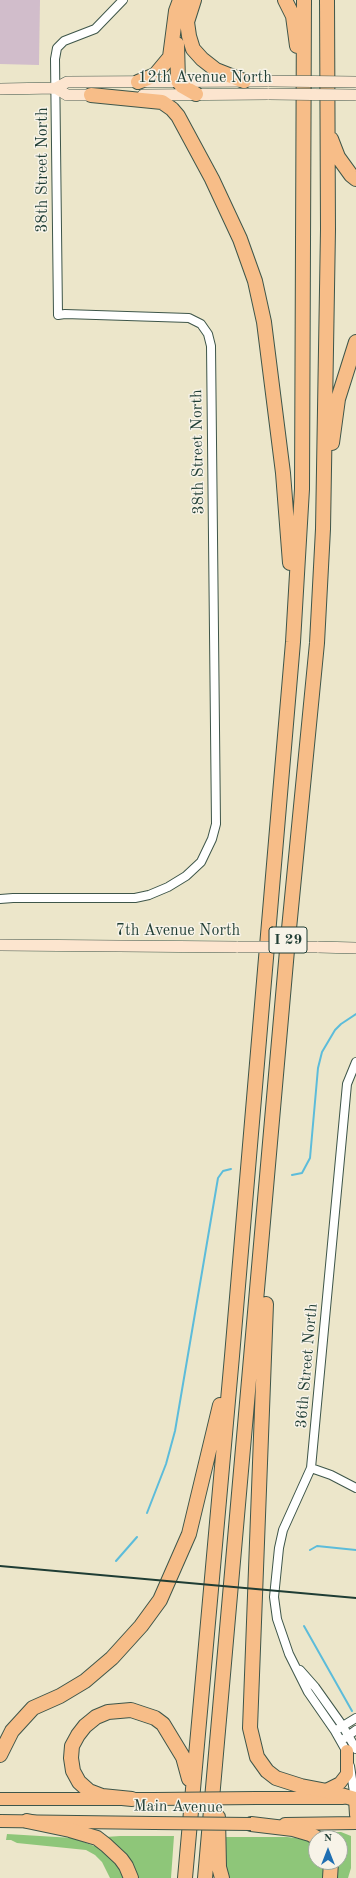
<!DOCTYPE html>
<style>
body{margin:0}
#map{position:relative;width:356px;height:1878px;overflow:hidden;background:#ece6ca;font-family:"Old Standard TT",serif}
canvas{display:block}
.north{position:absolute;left:308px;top:1830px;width:40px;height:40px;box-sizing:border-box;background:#f7f3e8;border:1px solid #a1aaa0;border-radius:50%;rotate:0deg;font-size:11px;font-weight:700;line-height:16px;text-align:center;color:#1f3d34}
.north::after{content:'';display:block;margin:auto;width:14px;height:18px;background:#1f6fb2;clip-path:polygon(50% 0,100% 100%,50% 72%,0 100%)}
</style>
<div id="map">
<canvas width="356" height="1878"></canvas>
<div class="north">N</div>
</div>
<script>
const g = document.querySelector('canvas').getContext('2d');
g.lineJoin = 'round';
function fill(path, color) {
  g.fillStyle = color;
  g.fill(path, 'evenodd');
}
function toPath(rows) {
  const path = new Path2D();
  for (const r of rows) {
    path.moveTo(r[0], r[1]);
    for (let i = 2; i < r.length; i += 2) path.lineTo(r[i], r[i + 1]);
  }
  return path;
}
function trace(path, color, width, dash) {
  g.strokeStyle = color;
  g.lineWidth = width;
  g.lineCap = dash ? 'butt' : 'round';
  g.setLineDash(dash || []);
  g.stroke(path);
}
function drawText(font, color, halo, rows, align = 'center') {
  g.font = font + ' "Old Standard TT",serif';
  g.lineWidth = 3;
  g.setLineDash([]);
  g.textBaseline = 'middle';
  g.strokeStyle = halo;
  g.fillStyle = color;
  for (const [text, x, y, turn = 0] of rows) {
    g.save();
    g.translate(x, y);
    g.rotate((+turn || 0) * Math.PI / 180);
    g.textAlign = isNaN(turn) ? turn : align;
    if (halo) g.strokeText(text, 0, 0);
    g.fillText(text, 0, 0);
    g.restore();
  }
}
fill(toPath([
 [0,0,40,0,39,65,0,64]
]), '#d1bdcb');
fill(toPath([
 [326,1832,341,1832,351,1836,351,1868,348,1878,335,1878,337,1862,340,1862,340,1838,326,1838,324,1836],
 [7,1834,73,1838,94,1846,96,1843,117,1862,124,1878,110,1878,102,1862,95,1855,86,1850,17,1843,11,1840,6,1840],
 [120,1836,174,1836,171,1878,134,1878,105,1837],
 [221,1837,287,1837,303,1839,315,1845,316,1845,316,1862,326,1862,325,1878,225,1878]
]), '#8ec679');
trace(toPath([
 [292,1175,302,1173,310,1158,318,1068,322,1052,335,1030,341,1024,356,1014],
 [147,1513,166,1464,175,1431,218,1178,223,1171,231,1169],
 [310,1550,317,1546,356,1550],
 [116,1561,137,1537],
 [304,1626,352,1711]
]), '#5cbcda', 2);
const street = toPath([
 [0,899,13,898,135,898,149,895,168,887,186,876,201,862,212,839,216,824,211,346,208,334,201,324,189,318,65,314,58,315,55,59,57,48,64,41,95,29,123,0],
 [311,1468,331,1475,356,1488],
 [300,1670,315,1687,342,1725,356,1749],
 [338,1729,356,1718],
 [345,1738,356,1730],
 [348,1754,335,1731,308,1692,289,1654,277,1619,274,1597,279,1548,283,1530,311,1468,347,1084,356,1062],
 [350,1766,355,1799]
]);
const secondary = toPath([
 [56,88,67,95,98,95],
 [0,89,56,88,67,82,269,81],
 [143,95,269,94],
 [0,945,238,947],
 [317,947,356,948]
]);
const primary = toPath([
 [320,1793,340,1783,347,1774,347,1751],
 [256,1798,343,1798],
 [0,1799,154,1799],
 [355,1799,356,1815],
 [0,1821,154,1823],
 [285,1824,356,1823]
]);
const highway = toPath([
 [194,0,187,22,189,36,193,49,202,59,216,70,244,81],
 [285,0,293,16,297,46],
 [177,44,178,81,182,86,196,94],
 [138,82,155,75,170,57,176,11,180,0],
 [91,95,162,102,172,109,178,116,212,179,240,239,255,281,264,322,283,473,290,563],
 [331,139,338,157,351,175,356,179],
 [332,443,338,399,356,342],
 [266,1304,250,1728,257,1757,267,1771,276,1778,301,1786,327,1791,355,1799],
 [0,1755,12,1731,33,1708,60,1696,85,1681,112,1658,141,1626,160,1600,189,1534,220,1405],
 [132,1799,102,1796,89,1791,79,1782,73,1771,71,1758,72,1746,78,1735,85,1726,96,1717,108,1712,131,1710,155,1718,163,1724,183,1757,189,1779],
 [218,1817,219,1867,222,1878],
 [27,1821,70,1830,97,1838,106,1845,121,1859,126,1866,131,1878],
 [251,1824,293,1829,310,1834,317,1838],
 [185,1878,232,1356,293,642,302,489,304,0],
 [205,1878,288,939,317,643,323,529,328,229,327,0],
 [330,1878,331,1862]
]);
trace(street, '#3e564a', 10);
trace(secondary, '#3e564a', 12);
trace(primary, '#3e564a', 14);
trace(highway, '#3e564a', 16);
trace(street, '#fff', 8);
trace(secondary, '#fce5cf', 11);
trace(primary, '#f7bd88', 12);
trace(highway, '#f7bd88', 14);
trace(toPath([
 [0,1566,356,1598]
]), '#1f3d34', 2);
const secondaryBridge = toPath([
 [269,81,356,82],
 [269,94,356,95],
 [238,947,317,947]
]);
const primaryBridge = toPath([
 [154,1799,256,1798],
 [154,1823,251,1824]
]);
trace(secondaryBridge, '#3e564a', 12, []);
trace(primaryBridge, '#3e564a', 14, []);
trace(secondaryBridge, '#fce5cf', 11);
trace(primaryBridge, '#f7bd88', 12);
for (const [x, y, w] of [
 [288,940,38]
]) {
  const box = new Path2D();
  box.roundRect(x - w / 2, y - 13, w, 26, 3);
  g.fillStyle = '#f7f3e8';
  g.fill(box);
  trace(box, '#1f3d34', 1);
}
drawText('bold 15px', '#1f3d34', null, [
 ["I 29",288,940]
]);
drawText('16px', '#1f3d34', '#f7f3e8', [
 ["12th Avenue North",205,78],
 ["38th Street North",43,170,-90],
 ["38th Street North",198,452,-91],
 ["7th Avenue North",178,931],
 ["36th Street North",307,1366,-85],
 ["Main Avenue",178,1807,1]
]);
</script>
